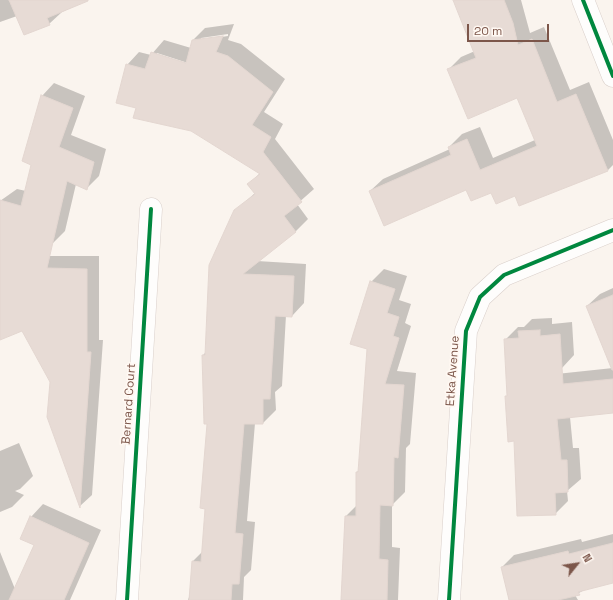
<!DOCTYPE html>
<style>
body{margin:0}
#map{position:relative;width:613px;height:600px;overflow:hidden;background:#faf4ee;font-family:"Space Grotesk",sans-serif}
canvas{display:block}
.north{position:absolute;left:557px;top:544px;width:40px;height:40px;-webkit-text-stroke:3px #fff8f2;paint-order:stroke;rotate:60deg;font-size:11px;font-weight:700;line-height:16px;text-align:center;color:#7c564a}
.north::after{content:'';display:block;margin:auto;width:14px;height:18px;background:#7c564a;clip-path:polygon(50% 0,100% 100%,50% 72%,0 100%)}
.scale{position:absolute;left:467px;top:24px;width:82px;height:18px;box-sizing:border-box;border:2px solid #7c564a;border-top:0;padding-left:5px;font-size:12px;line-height:14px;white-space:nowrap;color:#7c564a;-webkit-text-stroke:3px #fff8f2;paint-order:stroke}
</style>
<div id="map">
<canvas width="613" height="600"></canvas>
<div class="north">N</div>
<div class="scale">20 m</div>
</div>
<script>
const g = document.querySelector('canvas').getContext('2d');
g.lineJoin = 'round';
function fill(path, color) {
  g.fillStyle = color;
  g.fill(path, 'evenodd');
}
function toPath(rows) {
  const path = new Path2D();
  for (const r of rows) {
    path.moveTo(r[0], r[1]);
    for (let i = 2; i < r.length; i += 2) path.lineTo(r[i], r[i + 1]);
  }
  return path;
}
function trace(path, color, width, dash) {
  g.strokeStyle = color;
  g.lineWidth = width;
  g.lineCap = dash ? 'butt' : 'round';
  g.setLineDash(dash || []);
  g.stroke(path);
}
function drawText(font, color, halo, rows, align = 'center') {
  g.font = font + ' "Space Grotesk",sans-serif';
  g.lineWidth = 3.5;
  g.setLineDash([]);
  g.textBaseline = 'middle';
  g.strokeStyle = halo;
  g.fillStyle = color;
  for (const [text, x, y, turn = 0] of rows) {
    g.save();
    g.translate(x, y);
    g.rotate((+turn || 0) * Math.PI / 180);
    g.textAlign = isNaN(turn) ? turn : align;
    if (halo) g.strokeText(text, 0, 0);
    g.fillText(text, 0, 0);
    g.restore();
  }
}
fill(toPath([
 [0,0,88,0,62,12,49,24,17,16,0,22],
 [455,0,521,0,530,33,544,27,570,90,589,82,613,140,613,165,608,170,519,204,515,194,467,189,370,191,383,179,450,149,449,147,462,134,480,127,493,158,535,140,518,96,448,70,461,57,475,51],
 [234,24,228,40,241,44,285,79,264,112,283,124,275,139,314,189,297,204,308,219,296,231,257,261,306,264,304,303,292,316,286,315,282,386,275,392,276,410,263,423,255,423,247,521,255,522,251,570,244,577,243,600,188,600,190,594,193,561,202,552,206,508,208,423,203,355,206,352,235,211,255,193,248,185,260,173,191,130,137,108,127,65,139,52,151,55,164,40,191,48,192,41,205,28],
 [228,34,228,36,201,40,201,38],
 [157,53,191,64,190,66,157,55],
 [54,83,85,96,71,135,106,149,99,176,87,188,76,184,65,231,52,244,0,230,0,201,17,189,26,191,32,165,42,96],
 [0,256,99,256,99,340,103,340,92,495,80,506,48,416,51,381,22,330,0,338],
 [384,269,407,276,399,300,411,304,405,323,411,326,397,371,416,373,410,444,406,448,405,492,392,505,392,547,400,548,398,600,342,600,346,516,357,505,357,472,359,470,368,348,371,282],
 [613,288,613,346,587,306,600,294],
 [552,318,552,324,572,322,574,355,562,368,547,375,613,368,613,412,570,417,573,448,579,448,581,479,567,491,568,501,555,514,515,440,506,397,508,394,505,340,518,327,524,327,532,319],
 [19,443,33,476,20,489,15,491,24,495,12,507,0,512,0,451],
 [43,504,101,530,70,600,0,600,0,552,15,589,35,545,31,517],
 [613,534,613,575,575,595,578,600,509,600,502,567,514,555,581,539,582,542]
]), '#0003');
const building = toPath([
 [9,0,88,0,88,1,47,18,50,25,24,35,9,0],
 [453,0,504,0,513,23,518,45,532,39,557,102,576,94,608,171,519,206,515,196,496,204,491,193,471,201,466,190,384,226,369,191,451,155,448,147,467,139,480,170,537,146,517,98,468,119,447,69,476,58,453,0],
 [223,36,216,52,228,56,273,92,252,125,271,137,263,152,302,202,284,216,296,232,243,274,294,276,292,317,275,316,270,399,263,399,263,424,244,424,235,533,243,534,239,584,232,584,231,600,189,600,192,561,201,562,205,509,200,508,207,424,204,424,202,355,205,355,209,265,234,210,255,194,247,184,260,174,191,131,133,118,136,108,116,103,126,64,145,69,151,52,186,63,192,40,223,36],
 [41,95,73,108,59,147,94,162,87,190,67,181,47,268,87,269,87,352,91,352,80,508,47,417,50,382,22,331,0,340,0,200,21,206,31,165,22,161,41,95],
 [370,281,395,289,387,313,399,317,393,336,399,338,385,384,404,385,398,458,394,457,393,506,380,505,379,559,388,560,387,600,341,600,345,516,356,516,356,472,358,472,367,349,350,344,370,281],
 [613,295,613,370,612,370,586,306,613,295],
 [540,330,540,336,560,334,563,384,613,379,613,413,557,419,561,460,567,460,568,492,555,493,556,515,517,516,514,441,508,442,505,396,507,396,504,339,519,338,518,331,540,330],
 [30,516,89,543,64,600,9,600,34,545,20,539,30,516],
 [613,543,613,583,578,592,580,595,558,600,509,600,501,567,568,551,569,554,613,543]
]);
fill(building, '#e7dbd5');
trace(building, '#e3d6d0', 1);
const minor = toPath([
 [583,0,613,76],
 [127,600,151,209],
 [449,600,466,331,480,297,504,275,613,230]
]);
trace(minor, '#d9cfca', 23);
trace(minor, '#fefdfc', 22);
trace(toPath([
 [583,0,613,76],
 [127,600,151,209],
 [449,600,466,331,480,297,504,275,613,230]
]), '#00873e', 4);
drawText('12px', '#7c564a', '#fff8f2', [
 ["Etka Avenue",453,371,-86],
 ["Bernard Court",129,404,-86]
]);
</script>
